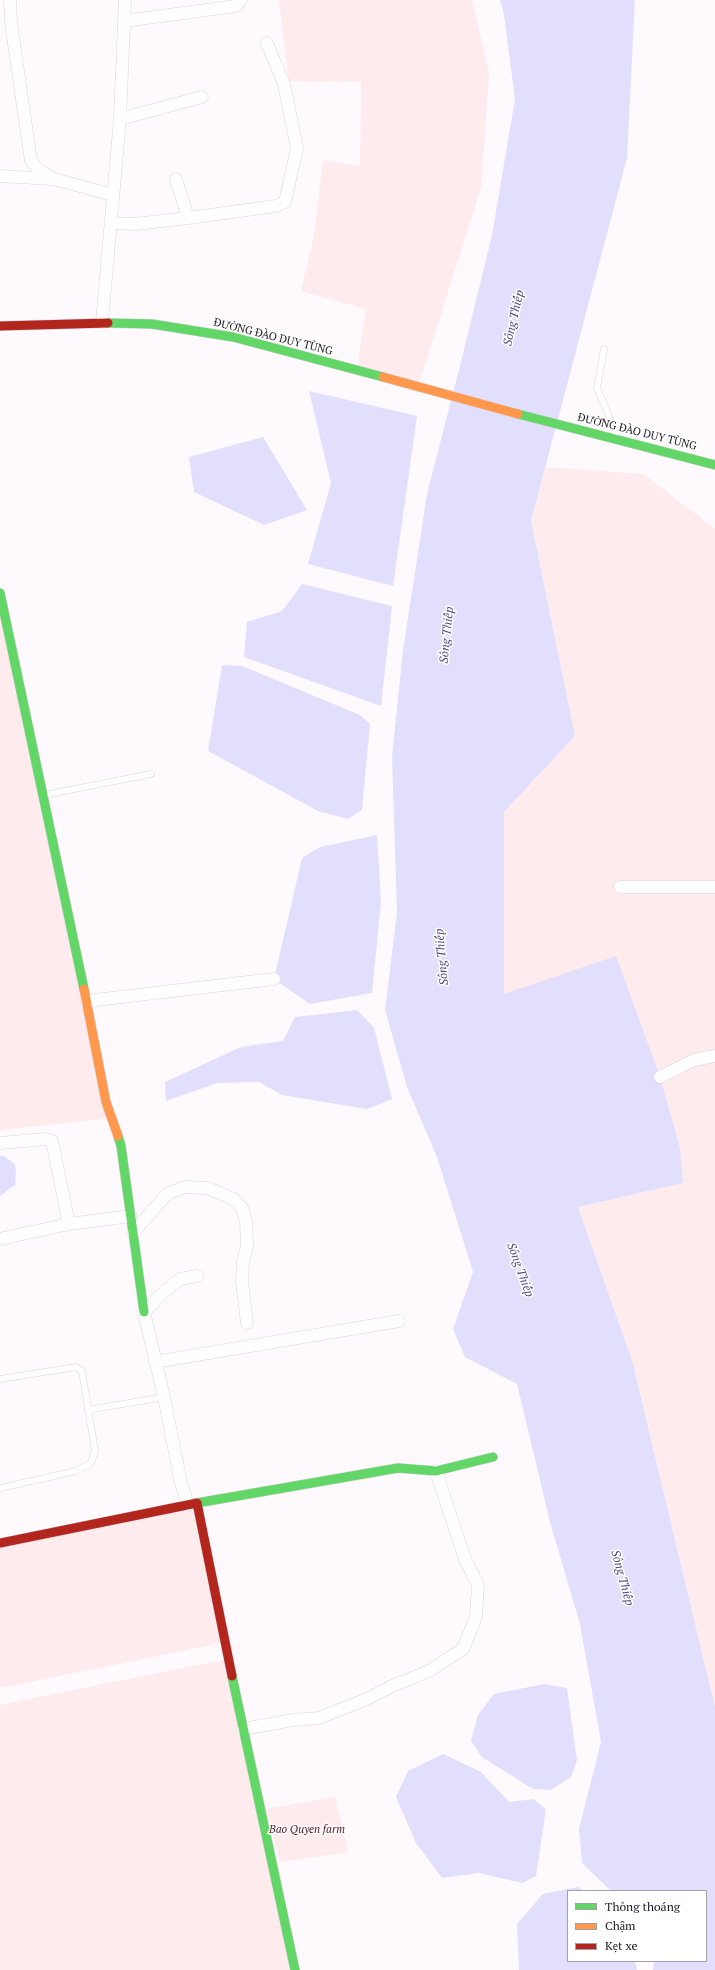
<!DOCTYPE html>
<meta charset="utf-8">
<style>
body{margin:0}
#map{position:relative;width:715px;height:1970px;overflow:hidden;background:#fdf9fd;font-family:"PT Serif",serif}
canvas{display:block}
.legend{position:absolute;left:567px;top:1890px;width:140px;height:72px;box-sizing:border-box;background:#fff;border:1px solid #a4a1a3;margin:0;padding:5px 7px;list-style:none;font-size:12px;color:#1b141a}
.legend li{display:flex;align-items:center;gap:8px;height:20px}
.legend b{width:20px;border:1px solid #a4a1a3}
</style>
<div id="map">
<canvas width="715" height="1970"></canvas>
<ul class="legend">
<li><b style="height:5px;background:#63d668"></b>Thông thoáng</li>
<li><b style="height:5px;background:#ff974d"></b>Chậm</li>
<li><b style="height:5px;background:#b3261e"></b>Kẹt xe</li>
</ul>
</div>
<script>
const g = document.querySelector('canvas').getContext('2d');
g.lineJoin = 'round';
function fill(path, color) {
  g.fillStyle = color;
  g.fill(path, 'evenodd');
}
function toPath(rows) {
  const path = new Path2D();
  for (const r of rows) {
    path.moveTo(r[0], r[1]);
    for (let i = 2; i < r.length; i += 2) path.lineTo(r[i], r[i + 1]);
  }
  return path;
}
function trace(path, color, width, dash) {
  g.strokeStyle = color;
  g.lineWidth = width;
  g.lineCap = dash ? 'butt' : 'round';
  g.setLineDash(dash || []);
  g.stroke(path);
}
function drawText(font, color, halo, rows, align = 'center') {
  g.font = font + ' "PT Serif",serif';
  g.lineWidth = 3;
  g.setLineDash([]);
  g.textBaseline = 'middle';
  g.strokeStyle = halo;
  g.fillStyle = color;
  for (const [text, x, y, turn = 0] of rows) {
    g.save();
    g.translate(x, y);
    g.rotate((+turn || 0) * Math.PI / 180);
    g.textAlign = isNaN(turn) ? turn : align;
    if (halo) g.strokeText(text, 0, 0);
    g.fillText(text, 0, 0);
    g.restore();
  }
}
fill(toPath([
 [279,0,472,0,489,74,481,187,418,387,357,370,366,309,301,291,314,235,323,160,360,166,361,82,289,81],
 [545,467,643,474,715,529,715,1707,636,1375,578,1207,683,1183,616,957,504,995,504,812,575,736,531,521],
 [0,592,112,1118,0,1130],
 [197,1503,225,1642,0,1688,0,1544],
 [228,1659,294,1970,0,1970,0,1705],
 [335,1797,348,1852,280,1862,266,1809]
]), '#fdebee');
fill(toPath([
 [500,0,635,0,627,158,531,521,575,736,504,812,504,994,616,956,660,1077,680,1148,683,1183,578,1207,633,1364,715,1707,715,1970,653,1970,654,1961,706,1961,706,1891,611,1891,582,1863,579,1829,601,1742,580,1624,550,1522,517,1384,465,1357,453,1329,473,1272,437,1157,407,1087,385,1010,397,912,392,757,403,650,427,494,460,366,492,235,515,99,504,15],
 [309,391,417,416,393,586,308,564,331,483],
 [263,437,307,510,264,525,194,492,189,457],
 [302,584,392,606,381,706,244,657,247,622,282,611],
 [222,665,242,666,360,715,370,724,362,810,348,819,318,811,208,751],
 [377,835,381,902,372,993,310,1004,274,979,302,858,320,847],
 [357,1010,374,1028,392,1099,367,1109,282,1095,259,1082,217,1083,166,1101,165,1082,241,1047,283,1041,295,1017],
 [0,1156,4,1156,15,1164,16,1174,15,1185,0,1196],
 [544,1684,567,1688,577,1760,571,1777,551,1790,533,1789,482,1757,471,1741,478,1715,494,1694],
 [443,1754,481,1772,509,1802,533,1799,546,1809,536,1876,522,1883,479,1873,442,1878,416,1843,396,1797,408,1771],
 [578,1887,584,1891,568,1891,568,1961,635,1961,637,1970,519,1970,517,1924,543,1894]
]), '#e2dffd');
const lane = toPath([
 [604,349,597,388,618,438],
 [44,795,151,774],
 [0,1379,76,1367,82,1371,95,1451,91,1463,76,1471,0,1488],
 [88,1410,164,1397]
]);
const street = toPath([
 [10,0,11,23,31,161,40,171,54,179,113,195],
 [124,21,236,6,241,0],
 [120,119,202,97],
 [0,176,53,179],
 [176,179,188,218],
 [111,223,135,224,188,218,276,206,285,202,297,148,284,84,267,43],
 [102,322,120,119,125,0],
 [620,887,715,887],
 [87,1001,274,979],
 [660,1077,694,1060,715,1056],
 [0,1143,46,1139,52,1141,69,1224],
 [133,1233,167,1194,185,1187,208,1188,233,1199,242,1208,246,1221,247,1246,243,1262,242,1282,247,1323],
 [0,1239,69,1224,131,1216],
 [155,1362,399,1321],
 [188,1505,181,1483,164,1397,144,1312,164,1292,180,1279,197,1276],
 [243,1729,293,1720,319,1718,367,1699,392,1686,429,1671,463,1649,476,1617,478,1585,465,1559,436,1471]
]);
const fast = toPath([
 [108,323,152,324,233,337,383,377],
 [518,414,715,465],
 [0,593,84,989],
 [118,1136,121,1146,144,1312],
 [197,1503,398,1468,436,1471,493,1457],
 [232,1676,295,1970]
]);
const slow = toPath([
 [383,377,518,414],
 [84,989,106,1102,118,1136]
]);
const jam = toPath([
 [0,326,108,323],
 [197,1503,232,1676],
 [0,1543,197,1503]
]);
trace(lane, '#dad4d9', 7);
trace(street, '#dad4d9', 13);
trace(fast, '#dad4d9', 10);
trace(slow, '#dad4d9', 10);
trace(jam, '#dad4d9', 10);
trace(lane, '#fffeff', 6);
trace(street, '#fffeff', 12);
trace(fast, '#63d668', 9);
trace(slow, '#ff974d', 9);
trace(jam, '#b3261e', 9);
drawText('11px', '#1b141a', '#fff', [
 ["ĐƯỜNG ĐÀO DUY TÙNG",273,337,14],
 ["ĐƯỜNG ĐÀO DUY TÙNG",637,432,14]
]);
drawText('italic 11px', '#4d1421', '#fff', [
 ["Bao Quyen farm",307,1830]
]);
drawText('italic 12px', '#4d467a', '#fff', [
 ["Sông Thiếp",514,318,-77],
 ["Sông Thiếp",447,635,-84],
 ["Sông Thiếp",442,957,-95],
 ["Sông Thiếp",520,1270,70],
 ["Sông Thiếp",622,1578,75]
]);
</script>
